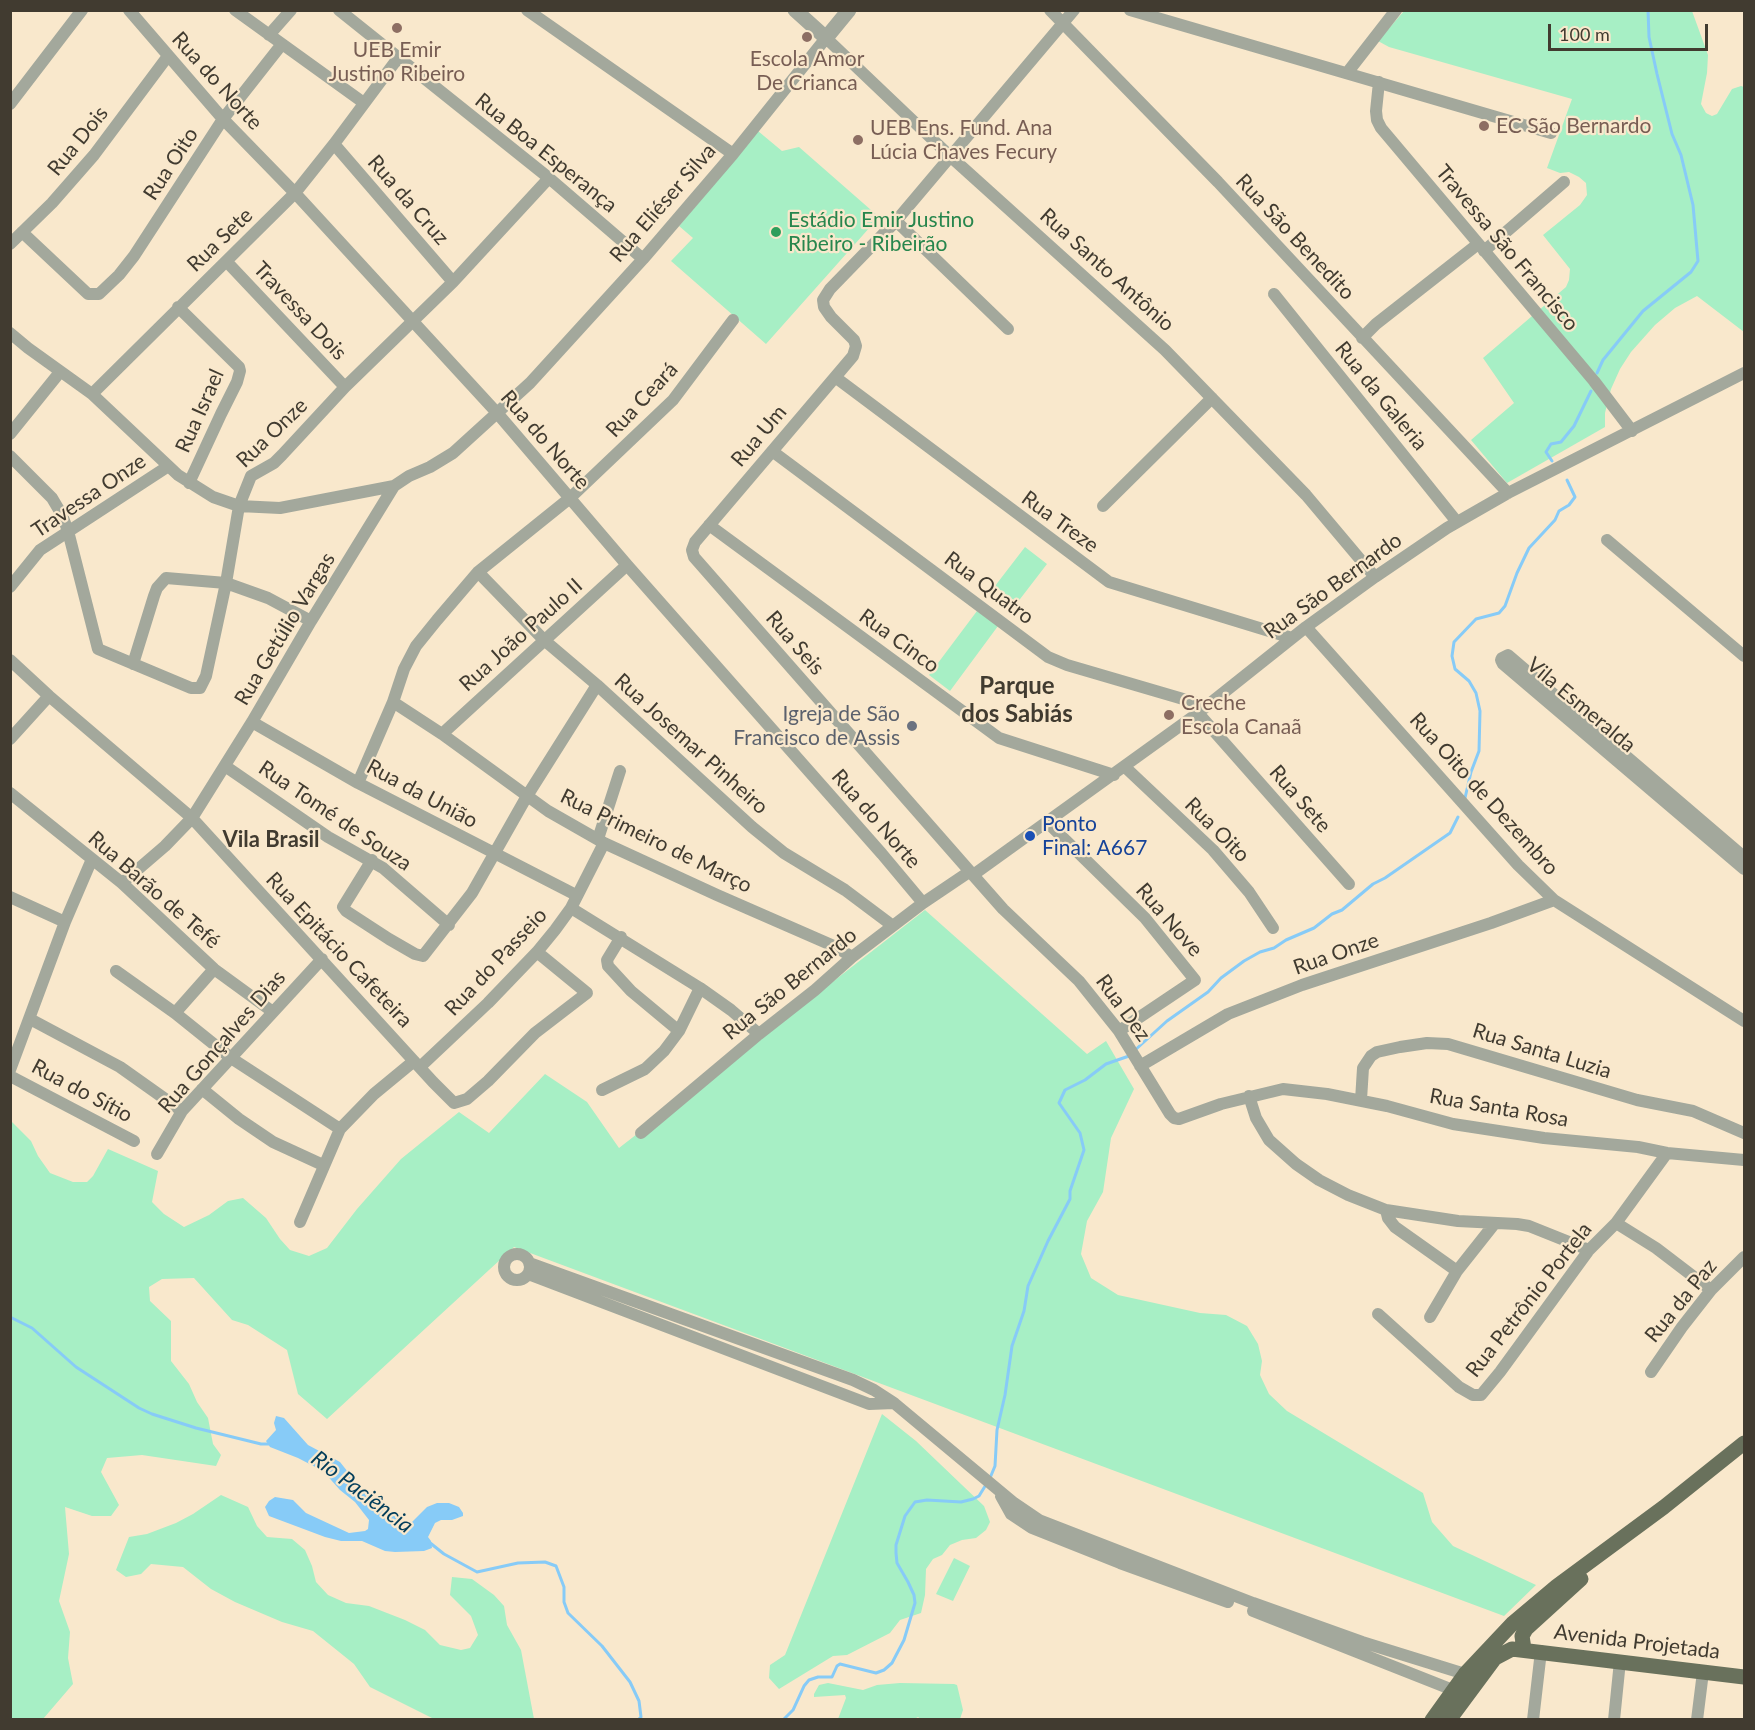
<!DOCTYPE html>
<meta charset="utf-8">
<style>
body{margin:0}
#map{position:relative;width:1755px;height:1730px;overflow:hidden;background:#f9e8cc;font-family:Lato,sans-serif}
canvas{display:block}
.frame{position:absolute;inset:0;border:12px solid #413b30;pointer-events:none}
.scale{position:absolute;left:1548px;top:24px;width:160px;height:27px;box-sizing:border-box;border:3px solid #413b30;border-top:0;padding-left:8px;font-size:18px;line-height:21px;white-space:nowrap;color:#413b30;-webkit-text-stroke:4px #f9e8cc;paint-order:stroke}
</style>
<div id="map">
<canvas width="1755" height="1730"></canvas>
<div class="frame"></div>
<div class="scale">100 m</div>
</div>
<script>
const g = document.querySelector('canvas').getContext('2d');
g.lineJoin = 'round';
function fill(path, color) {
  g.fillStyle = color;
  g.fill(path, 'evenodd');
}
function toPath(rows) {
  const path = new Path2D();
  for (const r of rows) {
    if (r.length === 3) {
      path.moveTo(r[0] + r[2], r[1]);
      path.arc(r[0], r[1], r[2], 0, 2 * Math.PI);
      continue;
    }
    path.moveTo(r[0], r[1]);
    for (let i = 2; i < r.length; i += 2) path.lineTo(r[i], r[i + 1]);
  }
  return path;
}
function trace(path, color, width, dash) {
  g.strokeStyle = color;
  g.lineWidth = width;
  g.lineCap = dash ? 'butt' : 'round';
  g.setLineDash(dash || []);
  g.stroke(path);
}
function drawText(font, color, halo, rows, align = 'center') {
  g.font = font + ' Lato,sans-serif';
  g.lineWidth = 4.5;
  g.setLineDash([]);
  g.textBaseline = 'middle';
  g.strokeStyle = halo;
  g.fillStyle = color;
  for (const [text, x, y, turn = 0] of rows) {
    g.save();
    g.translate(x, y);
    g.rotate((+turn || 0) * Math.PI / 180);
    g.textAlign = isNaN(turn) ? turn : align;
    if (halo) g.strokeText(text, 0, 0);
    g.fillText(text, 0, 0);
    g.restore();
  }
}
fill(toPath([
 [1404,11,1692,11,1708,55,1707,73,1701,104,1706,113,1712,116,1717,114,1732,89,1741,86,1744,87,1744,332,1697,296,1675,308,1655,325,1631,352,1620,369,1611,389,1605,413,1605,427,1507,483,1471,440,1514,403,1483,358,1566,287,1569,280,1570,269,1543,235,1580,205,1587,195,1586,183,1579,177,1569,172,1560,173,1547,168,1572,99,1389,47,1378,41],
 [758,131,782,151,799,147,879,217,766,344,671,261,693,238,679,226],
 [1025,547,1047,564,1017,603,995,586],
 [977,611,998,626,950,691,929,675],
 [925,910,1087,1054,1106,1041,1134,1089,1111,1138,1103,1192,1087,1221,1081,1254,1091,1278,1118,1295,1200,1313,1226,1315,1247,1326,1258,1344,1262,1361,1260,1375,1269,1394,1287,1411,1423,1493,1432,1522,1453,1546,1536,1585,1504,1616,514,1247,327,1419,298,1394,287,1350,248,1325,232,1320,194,1278,162,1279,149,1287,150,1301,171,1321,171,1361,189,1384,197,1402,208,1418,213,1444,221,1455,216,1466,142,1455,107,1458,101,1472,119,1505,111,1516,92,1516,65,1507,69,1554,59,1601,70,1632,68,1658,73,1684,43,1719,11,1719,10,1120,31,1141,38,1156,50,1173,73,1182,87,1182,93,1176,108,1149,158,1171,152,1202,164,1214,184,1227,209,1215,228,1201,243,1198,266,1218,280,1239,290,1250,309,1256,327,1248,357,1209,401,1159,459,1112,489,1133,545,1074,587,1102,619,1148],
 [882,1414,916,1441,984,1506,990,1522,986,1530,976,1538,962,1540,950,1545,942,1555,933,1559,926,1569,925,1595,921,1613,900,1620,890,1633,847,1655,833,1656,779,1689,769,1678,770,1665,785,1655],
 [221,1495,248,1507,257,1526,267,1537,292,1539,305,1550,312,1566,316,1582,328,1595,346,1603,369,1606,405,1620,425,1630,440,1645,461,1650,470,1648,478,1635,471,1616,450,1595,452,1577,472,1579,494,1595,504,1606,507,1625,521,1650,534,1719,434,1719,370,1687,354,1664,313,1631,282,1622,235,1602,211,1589,183,1567,151,1564,141,1574,126,1577,116,1570,129,1537,147,1534,176,1523,193,1514],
 [954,1558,970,1566,953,1601,936,1594],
 [828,1683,863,1690,877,1685,900,1683,954,1684,957,1685,963,1710,960,1719,922,1720,918,1717,912,1720,838,1719,846,1698,845,1695,814,1697,814,1694,819,1685]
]), '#a7efc5');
fill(toPath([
 [276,1416,284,1418,308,1445,340,1462,364,1492,400,1520,411,1523,427,1507,437,1503,449,1503,459,1507,463,1513,463,1516,452,1520,441,1520,435,1523,428,1537,431,1541,432,1548,424,1551,395,1552,385,1551,362,1541,341,1541,325,1537,269,1516,265,1507,269,1501,275,1497,293,1500,306,1513,349,1533,365,1531,368,1529,369,1520,355,1502,340,1490,323,1471,298,1458,270,1447,266,1441,276,1430,274,1423]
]), '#87cbf7');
trace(toPath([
 [1597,373,1603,360,1643,311,1691,272,1698,261,1693,205,1681,155,1672,134,1657,74,1649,37,1648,10],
 [1552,461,1546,452,1551,444,1561,442,1574,426,1591,391],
 [1465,798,1471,772,1479,751,1480,711,1476,693,1469,681,1455,669,1452,656,1454,642,1476,619,1499,613,1505,606,1517,573,1529,548,1555,520,1559,511,1569,505,1575,497,1567,480],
 [1134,1051,1167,1021,1208,992,1221,978,1244,961,1260,952,1274,948,1286,940,1314,928,1332,914,1342,910,1373,884,1385,878,1450,833,1458,817],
 [10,1317,32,1328,76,1367,139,1408,152,1414,196,1428,261,1444,270,1444],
 [990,1478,995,1466,997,1430,1005,1395,1012,1346,1024,1311,1028,1286,1048,1241,1070,1199,1070,1191,1084,1150,1080,1133,1059,1103,1065,1090,1085,1080,1106,1064,1129,1056],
 [429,1542,444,1554,477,1572,518,1563,545,1562,556,1566,564,1587,564,1602,568,1613,602,1646,630,1682,639,1701,641,1717,638,1720],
 [783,1720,793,1710,804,1686,809,1680,818,1677,832,1677,837,1666,840,1664,876,1673,884,1670,892,1663,904,1640,915,1603,914,1595,908,1582,897,1563,896,1553,896,1545,905,1516,915,1502,927,1500,961,1502,973,1499,979,1496,987,1483]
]), '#87cbf7', 3);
trace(toPath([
 [129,10,223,119,295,193,498,414,627,565,882,854,923,903],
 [235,10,364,103],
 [339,10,549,178,643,259],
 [527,10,733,154],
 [1050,10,1218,182,1508,493],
 [1074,10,896,221,830,289,823,300,824,307,831,317,854,340,856,346,853,356,695,542,692,550,694,557,973,875,1003,909,1079,981,1119,1031,1170,1114,1174,1118,1179,1119,1221,1104,1283,1089,1327,1094,1387,1106,1453,1124,1544,1138,1638,1147,1667,1153,1744,1160],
 [1130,10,1551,133],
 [269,35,291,10],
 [1347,73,1396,10],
 [1379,82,1376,111,1377,120,1381,128,1594,381,1632,431],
 [10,104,82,10],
 [334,144,453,282],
 [896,221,1008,329],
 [22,232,88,294,99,294,119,275,134,256,223,119,282,44],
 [10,244,52,203,94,155,168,56],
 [1484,251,1564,182],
 [227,262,345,387],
 [1274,294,1457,522],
 [178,307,239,367,240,371,237,382,221,414,189,483],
 [10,333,28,348,92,394,178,475,213,497,239,506,280,508,394,486],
 [1362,338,1376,324,1478,244],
 [835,377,1109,582,1292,638],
 [92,394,295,193,334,144,398,58],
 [10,434,60,372],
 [772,451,1048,657,1067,665,1207,706],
 [10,456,52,498,62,515,68,531,98,649,191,688,200,688,206,676,226,583,239,506,251,476,274,463,282,455,345,387,453,282,549,178],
 [1103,506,1212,398],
 [709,525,999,738,1114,775],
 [1607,540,1744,656],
 [478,572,544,640,597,685,752,827,784,853,845,890,893,926],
 [10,587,40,550,167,467],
 [1306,627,1518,865,1554,900,1744,1021],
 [10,660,49,696,192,818,433,1082,454,1103,467,1099,488,1081,535,1033,587,993,537,952],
 [133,664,154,596,157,588,166,578,226,583,268,598,311,621],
 [393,702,442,734,548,811,604,843,717,895,836,947,852,957],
 [1198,713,1349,884],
 [252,722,358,783,576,895],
 [442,734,627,565],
 [10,739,49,696],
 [225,766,328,837,383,868,449,925],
 [1125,767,1213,850,1249,892,1273,928],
 [358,783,393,702,404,669,416,646,437,620,478,572,570,498,673,400,733,320],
 [10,793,122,883,214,969,273,1012],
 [1048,823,1145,918,1195,980,1119,1031],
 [598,839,620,771],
 [1744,857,1508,655,1502,658,1501,660,1503,664,1744,869],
 [372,860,343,907,346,911,389,939,415,954,423,956,472,893,527,796,597,685],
 [973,875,1198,713,1306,627,1375,577,1447,528,1508,493,1744,373],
 [122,883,165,846,192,818,252,722,311,621,394,486,409,476,430,467,453,453,530,383,643,259,733,154,826,38,951,157,1165,350,1306,495,1375,577],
 [10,897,65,922],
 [571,908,700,988,731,1010,759,1034],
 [621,937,607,960,608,966,631,991,679,1031],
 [116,971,175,1013,231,1058,340,1129],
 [175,1013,214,969],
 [30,1019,120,1067,182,1111],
 [1140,1066,1228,1014,1302,985,1491,923,1554,900],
 [420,1067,488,1003,537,952,555,930,571,908,604,843],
 [10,1070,65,922,92,859],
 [10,1076,134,1141],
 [202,1089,239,1119,273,1142,323,1165],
 [602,1090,645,1069,664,1051,679,1031,700,988],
 [1249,1096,1256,1118,1269,1140,1296,1164,1319,1180,1348,1195,1386,1210,1458,1221,1517,1224,1529,1226,1589,1250],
 [1361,1100,1363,1068,1371,1056,1377,1052,1400,1047,1427,1043,1448,1044,1637,1100,1693,1111,1744,1133],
 [641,1133,759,1034,815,990,852,957,923,903,969,872],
 [157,1154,182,1111,322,959],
 [1386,1210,1388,1218,1395,1227,1457,1271],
 [300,1222,340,1129,374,1094,414,1061],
 [1616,1223,1656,1248,1711,1290],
 [517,1267,13],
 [529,1263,853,1380,874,1390,894,1403,1014,1503,1039,1520,1253,1603,1362,1642,1465,1674],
 [528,1274,869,1404,894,1403],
 [1378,1314,1459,1387,1473,1395,1481,1395,1500,1372,1589,1250,1616,1223,1667,1153],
 [1430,1317,1457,1271,1495,1223],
 [1651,1372,1682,1327,1711,1290,1744,1257],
 [1001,1496,1011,1514,1032,1528,1120,1563,1228,1602],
 [1253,1611,1453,1690],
 [1533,1720,1541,1651],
 [1614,1720,1620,1661],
 [1697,1720,1703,1672]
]), '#a3a89c', 12);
trace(toPath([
 [795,10,826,38,849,10]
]), '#a3a89c', 15);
trace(toPath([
 [1524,1649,1522,1636,1526,1629,1581,1579],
 [1432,1720,1465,1674,1513,1623,1557,1586,1664,1507,1744,1443],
 [1449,1720,1495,1658,1512,1649,1744,1677]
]), '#69715c', 15);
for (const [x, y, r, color] of [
 [397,28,6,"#8d6e63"],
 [807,37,6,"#8d6e63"],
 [1484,126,6,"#8d6e63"],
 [858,140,6,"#8d6e63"],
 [776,232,6,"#2e9e5b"],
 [1169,715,6,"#8d6e63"],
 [912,726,6,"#6b7280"],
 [1030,836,6,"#1a4fb4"]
]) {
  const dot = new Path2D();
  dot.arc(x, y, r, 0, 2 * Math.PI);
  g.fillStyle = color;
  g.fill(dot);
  trace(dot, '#f9e8cc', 2);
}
drawText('21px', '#785e54', '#f9e8cc', [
 ["UEB Emir",397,50,"center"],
 ["Justino Ribeiro",397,74,"center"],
 ["Escola Amor",807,59,"center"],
 ["De Crianca",807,83,"center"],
 ["EC São Bernardo",1496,126],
 ["UEB Ens. Fund. Ana",870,128],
 ["Lúcia Chaves Fecury",870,152],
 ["Creche",1181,703],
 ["Escola Canaã",1181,727]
], 'left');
drawText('21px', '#413b30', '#f9e8cc', [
 ["Rua do Norte",217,81,48],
 ["Rua Dois",78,141,-51],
 ["Rua Boa Esperança",546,153,39],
 ["Rua Oito",171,164,-57],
 ["Rua da Cruz",408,200,49],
 ["Rua Eliéser Silva",663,203,-49],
 ["Rua São Benedito",1295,237,47],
 ["Rua Sete",220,240,-44],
 ["Travessa São Francisco",1507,248,50],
 ["Rua Santo Antônio",1107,270,42],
 ["Travessa Dois",300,311,47],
 ["Rua da Galeria",1381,396,51],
 ["Rua Ceará",642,400,-47],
 ["Rua Israel",200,411,-66],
 ["Rua Onze",272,433,-44],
 ["Rua Um",759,436,-50],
 ["Rua do Norte",545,440,49],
 ["Travessa Onze",89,496,-34],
 ["Rua Treze",1060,522,36],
 ["Rua São Bernardo",1333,586,-36],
 ["Rua Quatro",989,588,37],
 ["Rua Getúlio Vargas",285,629,-59],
 ["Rua João Paulo II",521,635,-42],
 ["Rua Cinco",899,641,36],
 ["Rua Seis",795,643,49],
 ["Vila Esmeralda",1581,705,40],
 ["Rua Josemar Pinheiro",691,744,42],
 ["Rua da União",422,794,28],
 ["Rua Oito de Dezembro",1484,794,48],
 ["Rua Sete",1300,799,49],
 ["Rua Tomé de Souza",335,816,34],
 ["Rua do Norte",876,819,49],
 ["Rua Oito",1217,830,45],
 ["Rua Primeiro de Março",656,841,26],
 ["Rua Barão de Tefé",154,890,41],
 ["Rua Nove",1169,920,49],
 ["Rua Epitácio Cafeteira",339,950,47],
 ["Rua Onze",1336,954,-19],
 ["Rua do Passeio",496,962,-47],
 ["Rua São Bernardo",790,984,-39],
 ["Rua Dez",1123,1008,54],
 ["Rua Gonçalves Dias",222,1042,-49],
 ["Rua Santa Luzia",1542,1051,17],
 ["Rua do Sítio",82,1091,28],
 ["Rua Santa Rosa",1499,1108,10],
 ["Rua Petrônio Portela",1529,1300,-52],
 ["Rua da Paz",1681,1301,-51],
 ["Avenida Projetada",1637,1642,7]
]);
drawText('21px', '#27864d', '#f9e8cc', [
 ["Estádio Emir Justino",788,220],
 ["Ribeiro - Ribeirão",788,244]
], 'left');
drawText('21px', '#5b616d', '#f9e8cc', [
 ["Igreja de São",900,714],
 ["Francisco de Assis",900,738]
], 'right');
drawText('21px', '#164399', '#f9e8cc', [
 ["Ponto",1042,824],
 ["Final: A667",1042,848]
], 'left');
drawText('bold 22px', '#413b30', '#f9e8cc', [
 ["Vila Brasil",271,840]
]);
drawText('italic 22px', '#023d5a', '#f9e8cc', [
 ["Rio Paciência",362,1492,37]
]);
drawText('bold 24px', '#413b30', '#f9e8cc', [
 ["Parque",1017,686],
 ["dos Sabiás",1017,714]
]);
</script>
